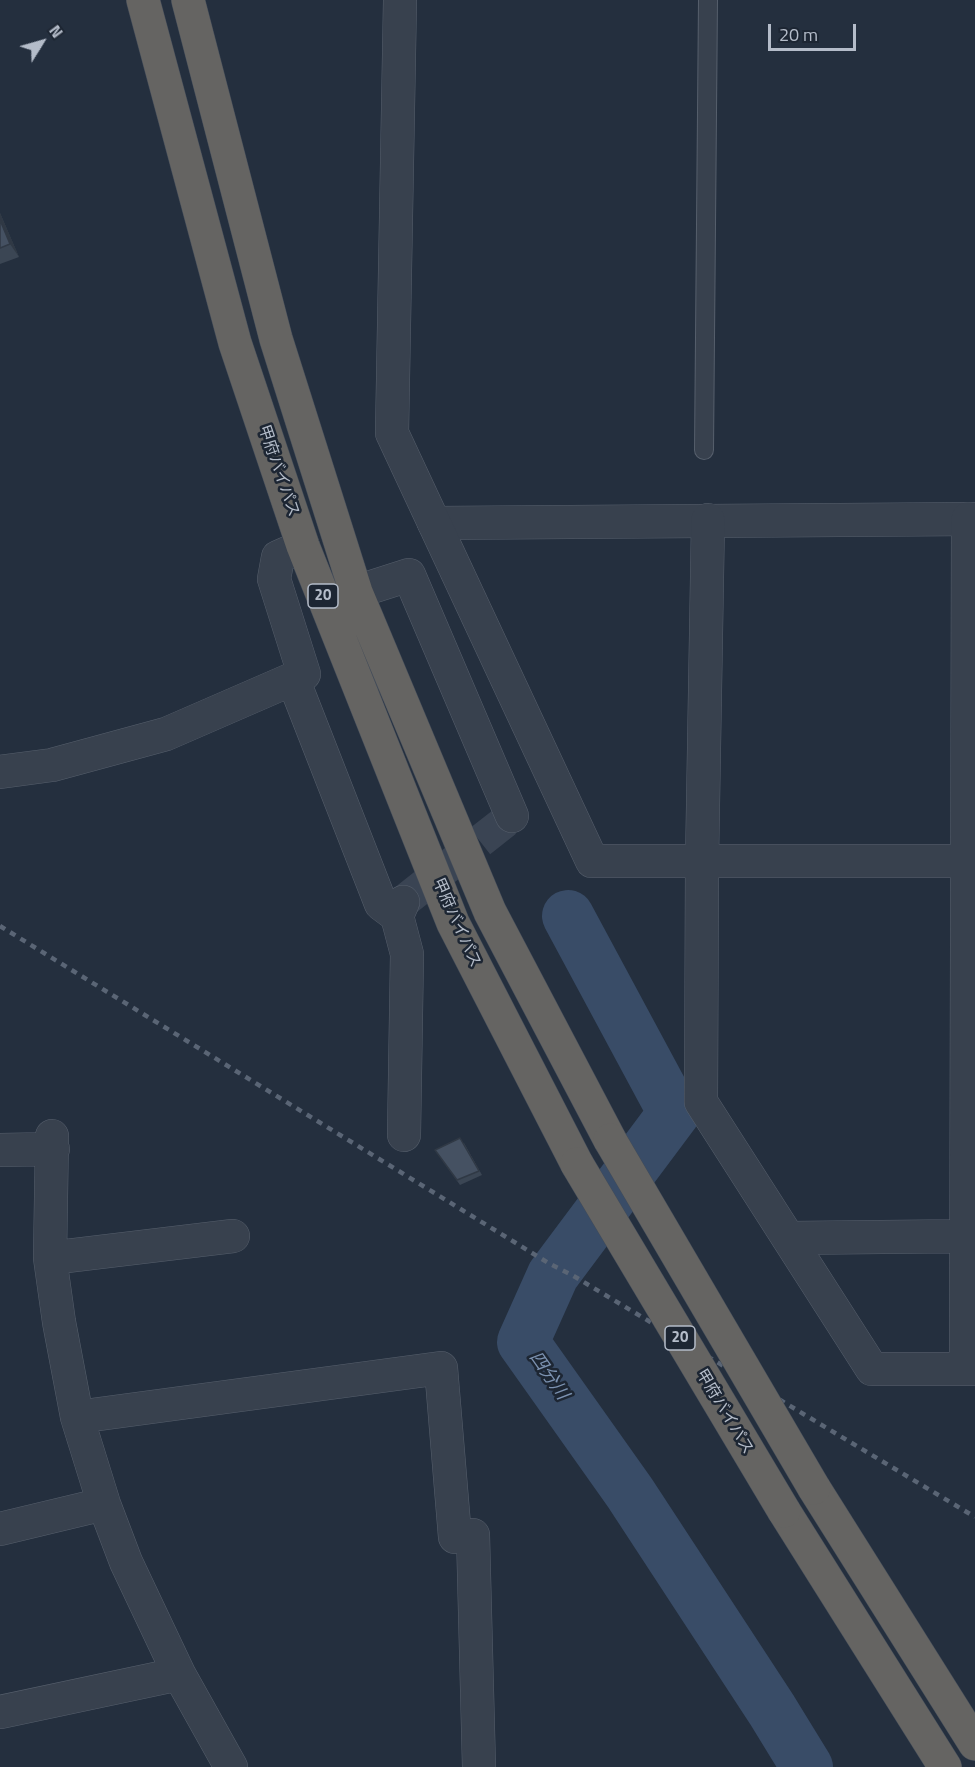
<!DOCTYPE html>
<meta charset="utf-8">
<style>
body{margin:0}
#map{position:relative;width:975px;height:1767px;overflow:hidden;background:#242f3e;font-family:"Titillium Web",sans-serif}
canvas{display:block}
.north{position:absolute;left:12px;top:12px;width:60px;height:60px;-webkit-text-stroke:4px #1d2633;paint-order:stroke;rotate:53deg;font-size:16px;font-weight:700;line-height:24px;text-align:center;color:#b4bcc9}
.north::after{content:'';display:block;margin:auto;width:21px;height:27px;background:#b4bcc9;clip-path:polygon(50% 0,100% 100%,50% 72%,0 100%)}
.scale{position:absolute;left:768px;top:24px;width:88px;height:27px;box-sizing:border-box;border:3px solid #b4bcc9;border-top:0;padding-left:8px;font-size:18px;line-height:21px;white-space:nowrap;color:#b4bcc9;-webkit-text-stroke:4px #1d2633;paint-order:stroke}
</style>
<div id="map">
<canvas width="975" height="1767"></canvas>
<div class="north">N</div>
<div class="scale">20 m</div>
</div>
<script>
const g = document.querySelector('canvas').getContext('2d');
g.lineJoin = 'round';
function toPath(rows) {
  const path = new Path2D();
  for (const r of rows) {
    path.moveTo(r[0], r[1]);
    for (let i = 2; i < r.length; i += 2) path.lineTo(r[i], r[i + 1]);
  }
  return path;
}
function trace(path, color, width, dash) {
  g.strokeStyle = color;
  g.lineWidth = width;
  g.lineCap = dash ? 'butt' : 'round';
  g.setLineDash(dash || []);
  g.stroke(path);
}
function fill(path, color) {
  g.fillStyle = color;
  g.fill(path, 'evenodd');
}
function drawText(font, color, halo, rows, align = 'center') {
  g.font = font + ' "Titillium Web","Noto Sans JP",sans-serif';
  g.lineWidth = 5;
  g.setLineDash([]);
  g.textBaseline = 'middle';
  g.strokeStyle = halo;
  g.fillStyle = color;
  for (const [text, x, y, turn = 0] of rows) {
    g.save();
    g.translate(x, y);
    g.rotate((+turn || 0) * Math.PI / 180);
    g.textAlign = isNaN(turn) ? turn : align;
    if (halo) g.strokeText(text, 0, 0);
    g.fillText(text, 0, 0);
    g.restore();
  }
}
trace(toPath([
 [568,916,674,1113,553,1275,523,1342,630,1493,772,1710,807,1767]
]), '#394c67', 52);
trace(toPath([
 [403,902,512,816]
]), '#3a4453', 33, [33, 16]);
const service = toPath([
 [704,450,708,0]
]);
const minor = toPath([
 [434,523,975,519],
 [356,592,409,575,512,816],
 [293,679,381,904,397,916],
 [0,772,52,765,166,734,304,674,274,579,278,557,303,546],
 [403,902,397,916,407,954,404,1135],
 [52,1136,50,1258,59,1322,77,1417,104,1504,126,1562,179,1674,231,1767],
 [0,1150,53,1149],
 [50,1258,233,1236],
 [77,1417,441,1368,455,1537,473,1535,479,1767],
 [0,1529,104,1504],
 [0,1712,179,1674]
]);
const tertiary = toPath([
 [400,0,392,433,592,861,975,861],
 [708,520,702,862,701,1102,872,1369,975,1369],
 [789,1238,975,1236],
 [966,1369,968,519]
]);
const trunk = toPath([
 [143,0,235,343,303,546,453,923,577,1164],
 [188,0,276,339,356,592,490,912,610,1140],
 [814,1488,975,1744],
 [784,1511,945,1767]
]);
trace(service, '#565f6c', 20);
trace(minor, '#565f6c', 34);
trace(tertiary, '#565f6c', 34);
trace(trunk, '#434c59', 34);
trace(service, '#38414e', 18);
trace(minor, '#38414e', 33);
trace(tertiary, '#38414e', 33);
trace(trunk, '#656462', 33);
trace(toPath([
 [0,926,550,1264,572,1275,975,1517]
]), '#5a6575', 4.5, [6, 6]);
const trunkBridge = toPath([
 [610,1140,814,1488],
 [577,1164,784,1511]
]);
trace(trunkBridge, '#434c59', 34, []);
trace(trunkBridge, '#656462', 33);
fill(toPath([
 [0,213,19,257,0,264],
 [464,1143,482,1175,460,1185,435,1150]
]), '#3b4654');
fill(toPath([
 [0,213,19,257,10,244,0,220]
]), '#303945');
const building = toPath([
 [0,220,10,244,0,248,0,220],
 [460,1138,479,1171,457,1180,435,1150,460,1138]
]);
fill(building, '#455162');
trace(building, '#303945', 1.5);
for (const [x, y, w] of [
 [323,596,30],
 [680,1338,30]
]) {
  const box = new Path2D();
  box.roundRect(x - w / 2, y - 12, w, 24, 4.5);
  g.fillStyle = '#1d2633';
  g.fill(box);
  trace(box, '#b4bcc9', 1.5);
}
drawText('bold 15px', '#b4bcc9', null, [
 ["20",323,596],
 ["20",680,1338]
]);
drawText('16px', '#b4bcc9', '#1d2633', [
 ["甲府バイパス",278,471,71],
 ["甲府バイパス",456,923,66],
 ["甲府バイパス",724,1412,59]
]);
drawText('italic 18px', '#7c92b1', '#1d2633', [
 ["四分川",548,1376,55]
]);
</script>
